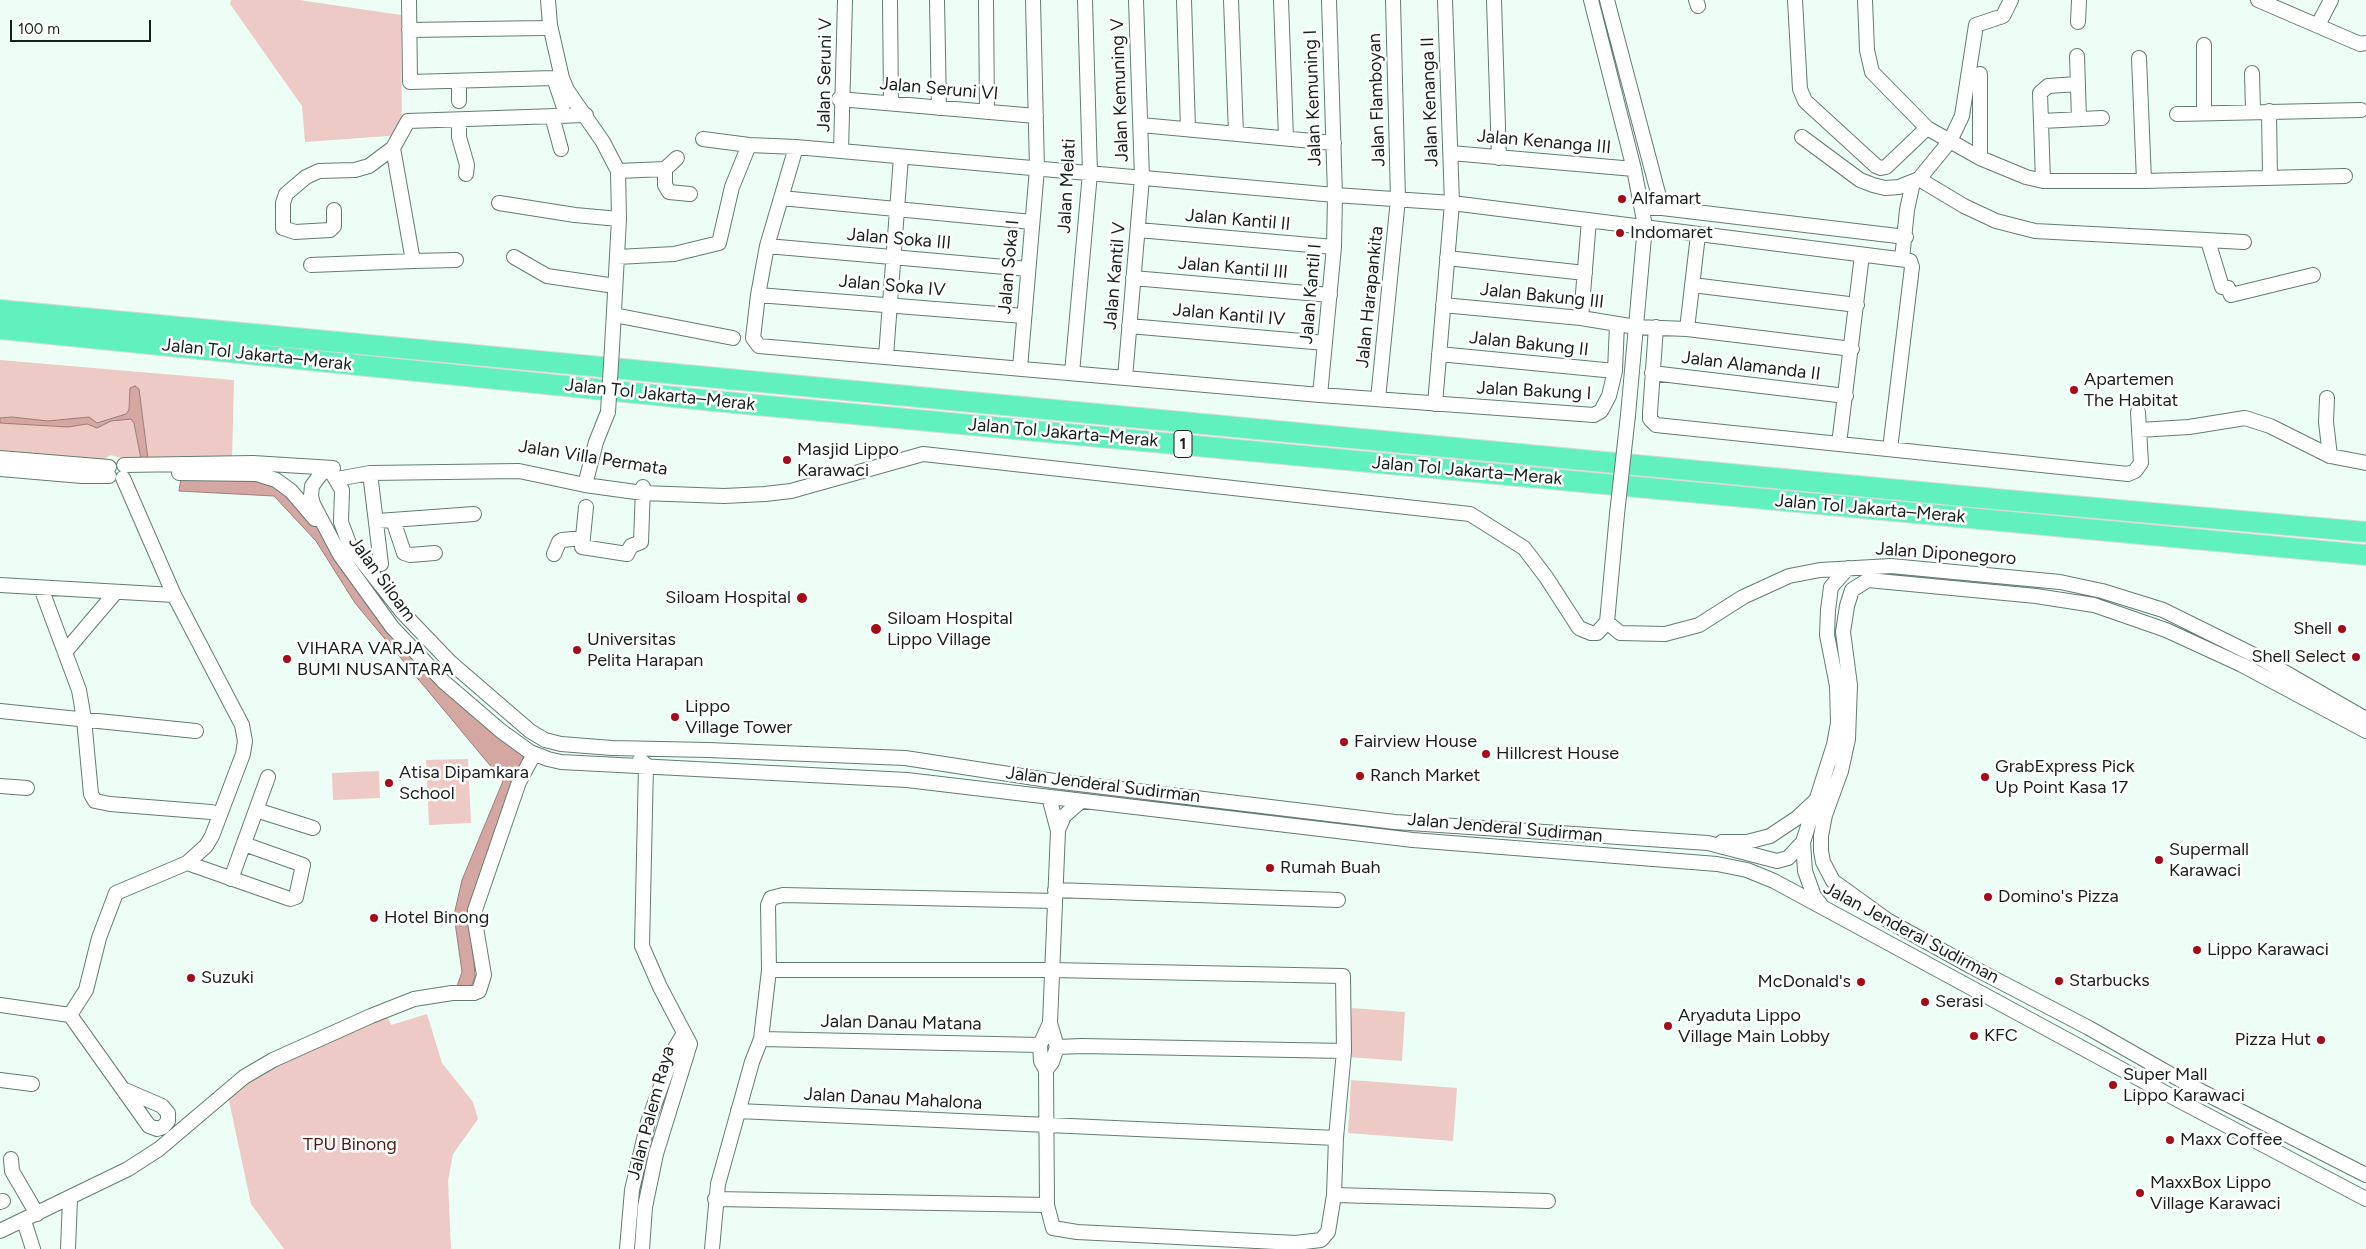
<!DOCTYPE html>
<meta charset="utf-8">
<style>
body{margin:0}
#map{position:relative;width:2366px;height:1249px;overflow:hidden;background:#edfef6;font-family:Figtree,sans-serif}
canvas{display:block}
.scale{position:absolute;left:10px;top:20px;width:141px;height:22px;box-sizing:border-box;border:2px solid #16201c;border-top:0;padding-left:6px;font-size:15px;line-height:18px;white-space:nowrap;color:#16201c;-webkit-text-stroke:4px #fff;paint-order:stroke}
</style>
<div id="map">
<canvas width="2366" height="1249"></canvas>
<div class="scale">100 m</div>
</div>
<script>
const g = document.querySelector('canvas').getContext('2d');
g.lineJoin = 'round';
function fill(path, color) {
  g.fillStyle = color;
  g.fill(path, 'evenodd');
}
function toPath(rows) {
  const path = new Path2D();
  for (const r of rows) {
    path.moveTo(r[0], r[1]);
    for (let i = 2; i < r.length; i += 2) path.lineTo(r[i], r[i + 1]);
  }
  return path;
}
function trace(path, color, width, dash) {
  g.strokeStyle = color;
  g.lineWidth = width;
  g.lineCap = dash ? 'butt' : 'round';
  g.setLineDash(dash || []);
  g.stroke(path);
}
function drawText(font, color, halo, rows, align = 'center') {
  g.font = font + ' Figtree,sans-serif';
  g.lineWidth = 5;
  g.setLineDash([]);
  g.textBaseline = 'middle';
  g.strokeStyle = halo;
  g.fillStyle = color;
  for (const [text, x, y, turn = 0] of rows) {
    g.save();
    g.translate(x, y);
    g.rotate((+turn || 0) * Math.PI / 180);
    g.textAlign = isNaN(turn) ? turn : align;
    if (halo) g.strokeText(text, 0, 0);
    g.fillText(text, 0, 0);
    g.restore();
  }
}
fill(toPath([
 [231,0,299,0,401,15,402,135,305,142,302,106,230,4],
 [0,360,234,380,232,459,126,459,110,455,102,461,0,452],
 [468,759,471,823,429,825,426,760],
 [379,771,380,798,333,800,332,773],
 [1352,1008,1405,1012,1402,1061,1349,1057],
 [427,1014,442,1063,473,1102,478,1119,453,1154,448,1181,451,1249,284,1249,251,1204,228,1096,259,1072,387,1015,391,1025],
 [1351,1080,1457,1088,1453,1141,1348,1133]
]), '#edcac6');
const water = toPath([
 [135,386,139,389,148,459,141,459,134,423,131,419,111,421,97,428,87,424,68,427,0,423,0,418,12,417,48,421,89,417,97,423,126,414,129,410,130,388,135,386],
 [181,478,258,479,290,492,328,538,388,628,531,755,470,917,475,976,470,990,456,989,462,972,454,915,462,880,503,781,355,603,316,541,274,496,179,491,181,478]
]);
fill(water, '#d4a7a2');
trace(water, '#9b7e7a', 1);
const minor = toPath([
 [409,0,410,82,554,78,563,105],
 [548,0,550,25,562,78,567,90,603,142,618,171],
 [890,0,891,103],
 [937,0,939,108],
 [986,0,987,112],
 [1184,0,1188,129],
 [1231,0,1236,134],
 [1281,0,1286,138],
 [1494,0,1499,158],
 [1591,0,1634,169,1645,226,1628,415],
 [1607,0,1662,208],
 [1696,0,1698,6],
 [1795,0,1800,89,1805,101,1876,166,1881,168,1886,167,1927,128],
 [1865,0,1867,50,1872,72,1927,128,1980,158,2026,177,2043,181,2144,181,2345,176],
 [2258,0,2360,44,2366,43],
 [2078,22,2079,0],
 [2318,25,2331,0],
 [409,30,544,28],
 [2077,56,2079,119],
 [2139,58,2144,181],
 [2252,73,2253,111],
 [1980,74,1980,158],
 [459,82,459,101],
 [839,99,1036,116],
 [2269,111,2270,178],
 [2204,113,2204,45],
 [2177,114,2361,110],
 [552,116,561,149],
 [459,120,459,137,467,165,466,174],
 [2042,121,2102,118],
 [1141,125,1334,143],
 [1802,137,1860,180,1873,185,1885,188,1899,187,1919,179,1950,141,1962,116,1976,25,2003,16,2011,0],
 [703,139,749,145,796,147,1335,195,1452,203,1906,260,1910,261,1912,267,1890,449],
 [796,147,767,246,758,295,753,338,759,346,1320,395,1594,415,1601,411,1609,396,1615,371,1617,324],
 [841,151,845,0],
 [1451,153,1634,169],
 [665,169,665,185,669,192,690,194],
 [1919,179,1964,206,1996,221,2035,231,2244,242],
 [2043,181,2040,93,2048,86,2077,84],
 [781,198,1032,222],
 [499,203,575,215,619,219],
 [1643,208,1662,208,1906,237],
 [334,210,334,226,330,230,295,232,283,228,283,203,286,194,306,177,319,171,355,170,369,166,393,148,408,121,586,115],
 [1138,230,1334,247],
 [2208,241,2222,287,2228,288,2231,295,2313,275],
 [767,246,1028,269],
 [514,257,547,276,615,286],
 [617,257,674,254,719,243,732,187,749,145],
 [1447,258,1585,273],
 [1902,259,1907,210,1913,182],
 [413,261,456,260],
 [311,265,413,261,393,148],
 [1133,278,1330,295],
 [1692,285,1857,305],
 [758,295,1024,316],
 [1443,305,1581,318,1636,327,1687,329,1852,349],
 [614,315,733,338],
 [1581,318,1589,220],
 [1129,326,1325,343],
 [1656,327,1650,413,1650,419,1656,425,2128,474,2135,471,2141,463,2138,412],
 [1687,329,1698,235],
 [612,348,619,219,618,171,665,169,677,158],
 [1439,354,1615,371],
 [886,356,901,157],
 [1020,368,1037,169,1033,0],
 [1072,373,1090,173,1085,0],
 [1652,373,1846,396],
 [1125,378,1142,178,1136,0],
 [1320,395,1334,247,1335,195,1329,0],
 [2327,398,2326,422,2330,456],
 [1378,399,1398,199,1393,0],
 [1435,404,1452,203,1445,0],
 [2139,430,2189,427,2245,418,2270,426,2330,456,2366,463],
 [1839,444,1862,255],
 [0,458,109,467],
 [124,465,253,463,333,468],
 [329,468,320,475,312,486,311,496,313,504,340,555,392,627,444,682,501,731,530,752,548,759,561,762,907,780,1413,840,1717,864,1747,870,1774,881,2182,1102,2366,1199],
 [329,468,342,490,341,522,350,546,403,613,450,662,530,731,545,740,561,744,612,748,708,750,905,758,1054,781,1395,822,1708,843,1777,861,1788,858,1803,842],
 [0,469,82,476,109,476],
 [179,473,257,474,276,480,291,491,315,519],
 [370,473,381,564],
 [123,478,174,595],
 [337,479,370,473,519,471,585,485,643,493,724,496,765,494,791,491,923,454,1470,514,1524,548,1546,577,1579,628,1591,633,1597,633,1607,622],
 [585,485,596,442,608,412],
 [586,507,582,547,627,554,631,546,641,542,643,487],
 [1617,514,1607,622,1620,633,1665,634,1699,625,1743,597,1789,576,1820,570,1891,566,2060,582,2102,591,2163,610,2260,658,2366,719],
 [393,520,404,553,410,555,435,553],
 [378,521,474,514],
 [554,554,559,542,562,540,583,538],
 [0,585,174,595,242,725,245,741,243,754,212,836,206,846,187,863,116,893,99,938,86,990,70,1015,0,1005],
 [41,588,79,690,84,719,91,794,95,801,110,804,211,812,220,815],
 [65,652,115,593],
 [0,711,196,731],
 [2366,731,2242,665,2166,630,2094,605,2036,596,1868,580,1852,590,1847,606,1843,632,1850,685,1848,739,1841,771,1825,815,1821,836,1821,851,1823,862,1833,881,1887,920,1970,966,2089,1028,2191,1086,2366,1175],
 [640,760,646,765,642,946,660,987,690,1044,656,1154,645,1207,642,1249],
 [0,786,27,788],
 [256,810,313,828],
 [1058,830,1064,816,1081,801],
 [1722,842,1747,842,1770,836,1797,818,1815,801],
 [187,863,290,899,296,897,303,865,244,844],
 [231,879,268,777],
 [1055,890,1338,900],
 [1821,905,1814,896,1805,871,1803,842,1834,745,1838,723,1837,686,1827,635,1828,610,1831,587,1848,568],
 [769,970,1051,970,1343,976,1344,1051,1336,1138,1334,1195,1328,1232,1321,1240,1296,1243,1077,1232,1053,1228,1047,1205,1046,1070,1041,1061,1040,1045,1050,1023],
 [70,1015,149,1126,157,1129,163,1127,168,1121,168,1113,162,1106,125,1090],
 [761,1039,1040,1045],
 [1057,1047,1082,1046,1344,1051],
 [1046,1070,1052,1062,1057,1047,1050,1023,1058,831,1049,797],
 [0,1080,32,1084],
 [738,1111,1336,1138],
 [11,1159,12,1171,37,1214],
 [1334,1195,1548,1201],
 [715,1199,1047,1205],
 [0,1202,3,1201],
 [24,1221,33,1249],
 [0,1231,128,1169,159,1149,244,1077,273,1060,371,1016,414,999,452,993,474,993,479,991,484,975,475,922,475,910,519,782,534,754],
 [68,1249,70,1199],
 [627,1249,632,1190,648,1122,675,1048,684,1033],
 [712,1249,718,1184,752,1062,761,1039,769,970,768,905,771,898,783,895,1055,901]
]);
const highway = toPath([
 [0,310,1995,499,2366,532],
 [0,329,714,401,2366,555]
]);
trace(minor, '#637c71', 16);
trace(highway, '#dadbdb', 22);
trace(minor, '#fff', 14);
trace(highway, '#60f1bf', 20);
const minorBridge = toPath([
 [608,412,612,348],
 [1617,514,1628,415]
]);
trace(minorBridge, '#637c71', 16, []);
trace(minorBridge, '#fff', 14);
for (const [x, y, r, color] of [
 [1622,199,5,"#a40a18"],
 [1620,233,5,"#a40a18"],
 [2074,390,5,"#a40a18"],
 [787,460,5,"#a40a18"],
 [802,598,6,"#a40a18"],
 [876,629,6,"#a40a18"],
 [2342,629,5,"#a40a18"],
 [577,650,5,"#a40a18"],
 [2356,657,5,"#a40a18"],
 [287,659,5,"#a40a18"],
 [675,717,5,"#a40a18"],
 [1344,742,5,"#a40a18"],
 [1486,754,5,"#a40a18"],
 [1360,776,5,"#a40a18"],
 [1985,777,5,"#a40a18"],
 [389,783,5,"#a40a18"],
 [2159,860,5,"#a40a18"],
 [1270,868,5,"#a40a18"],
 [1988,897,5,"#a40a18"],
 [374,918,5,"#a40a18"],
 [2197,950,5,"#a40a18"],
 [191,978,5,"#a40a18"],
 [2059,981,5,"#a40a18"],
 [1861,982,5,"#a40a18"],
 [1925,1002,5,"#a40a18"],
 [1668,1026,5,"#a40a18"],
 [1974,1036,5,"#a40a18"],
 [2321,1040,5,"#a40a18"],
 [2113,1085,5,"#a40a18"],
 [2170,1140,5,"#a40a18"],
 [2140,1193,5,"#a40a18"]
]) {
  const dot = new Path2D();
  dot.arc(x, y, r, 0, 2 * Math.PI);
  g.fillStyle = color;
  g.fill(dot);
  trace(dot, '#fff', 2);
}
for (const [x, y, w] of [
 [1183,444,18]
]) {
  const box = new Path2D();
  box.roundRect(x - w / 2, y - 13.5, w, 27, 4);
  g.fillStyle = '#fff';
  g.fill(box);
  trace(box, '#16201c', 1);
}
drawText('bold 16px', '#16201c', null, [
 ["1",1183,444]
]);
drawText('18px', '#16201c', '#fff', [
 ["Jalan Seruni V",825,75,-89],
 ["Jalan Seruni VI",939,89,5],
 ["Jalan Kemuning V",1120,90,-92],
 ["Jalan Kemuning I",1313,98,-92],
 ["Jalan Flamboyan",1377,100,-92],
 ["Jalan Kenanga II",1430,102,-92],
 ["Jalan Kenanga III",1544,142,5],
 ["Jalan Melati",1067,186,-87],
 ["Jalan Kantil II",1238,220,5],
 ["Jalan Soka III",899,239,5],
 ["Jalan Soka I",1009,267,-85],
 ["Jalan Kantil III",1233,268,5],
 ["Jalan Kantil V",1115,276,-85],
 ["Jalan Soka IV",892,286,5],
 ["Jalan Kantil I",1311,294,-85],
 ["Jalan Bakung III",1542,296,6],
 ["Jalan Harapankita",1370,297,-84],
 ["Jalan Kantil IV",1229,315,5],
 ["Jalan Bakung II",1529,344,6],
 ["Jalan Tol Jakarta–Merak",257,355,6],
 ["Jalan Alamanda II",1751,366,7],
 ["Jalan Bakung I",1534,391,3],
 ["Jalan Tol Jakarta–Merak",660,395,6],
 ["Jalan Tol Jakarta–Merak",1063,433,5],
 ["Jalan Villa Permata",593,458,9],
 ["Jalan Tol Jakarta–Merak",1467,471,5],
 ["Jalan Tol Jakarta–Merak",1870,509,5],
 ["Jalan Diponegoro",1946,554,4],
 ["Jalan Siloam",382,579,54],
 ["Jalan Jenderal Sudirman",1103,785,7],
 ["Jalan Jenderal Sudirman",1505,828,5],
 ["Jalan Jenderal Sudirman",1911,933,28],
 ["Jalan Danau Matana",901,1023,1],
 ["Jalan Danau Mahalona",893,1099,3],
 ["Jalan Palem Raya",651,1113,-75]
]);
drawText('18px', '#16201c', '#fff', [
 ["Alfamart",1632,199],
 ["Indomaret",1630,233],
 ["Apartemen",2084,380],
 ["The Habitat",2084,401],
 ["Masjid Lippo",797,450],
 ["Karawaci",797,471],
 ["Siloam Hospital",791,598,"right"],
 ["Siloam Hospital",887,619],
 ["Lippo Village",887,640],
 ["Shell",2332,629,"right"],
 ["Universitas",587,640],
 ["Pelita Harapan",587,661],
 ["VIHARA VARJA",297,649],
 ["BUMI NUSANTARA",297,670],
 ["Shell Select",2346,657,"right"],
 ["Lippo",685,707],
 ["Village Tower",685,728],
 ["Fairview House",1354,742],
 ["Hillcrest House",1496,754],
 ["GrabExpress Pick",1995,767],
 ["Up Point Kasa 17",1995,788],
 ["Atisa Dipamkara",399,773],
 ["School",399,794],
 ["Ranch Market",1370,776],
 ["Supermall",2169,850],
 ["Karawaci",2169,871],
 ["Rumah Buah",1280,868],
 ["Domino's Pizza",1998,897],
 ["Hotel Binong",384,918],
 ["Lippo Karawaci",2207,950],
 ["Suzuki",201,978],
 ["Starbucks",2069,981],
 ["McDonald's",1851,982,"right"],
 ["Serasi",1935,1002],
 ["Aryaduta Lippo",1678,1016],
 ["Village Main Lobby",1678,1037],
 ["KFC",1984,1036],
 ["Pizza Hut",2311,1040,"right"],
 ["Super Mall",2123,1075],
 ["Lippo Karawaci",2123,1096],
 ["Maxx Coffee",2180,1140],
 ["MaxxBox Lippo",2150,1183],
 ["Village Karawaci",2150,1204]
], 'left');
drawText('18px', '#501916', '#fff', [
 ["TPU Binong",350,1145]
]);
</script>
